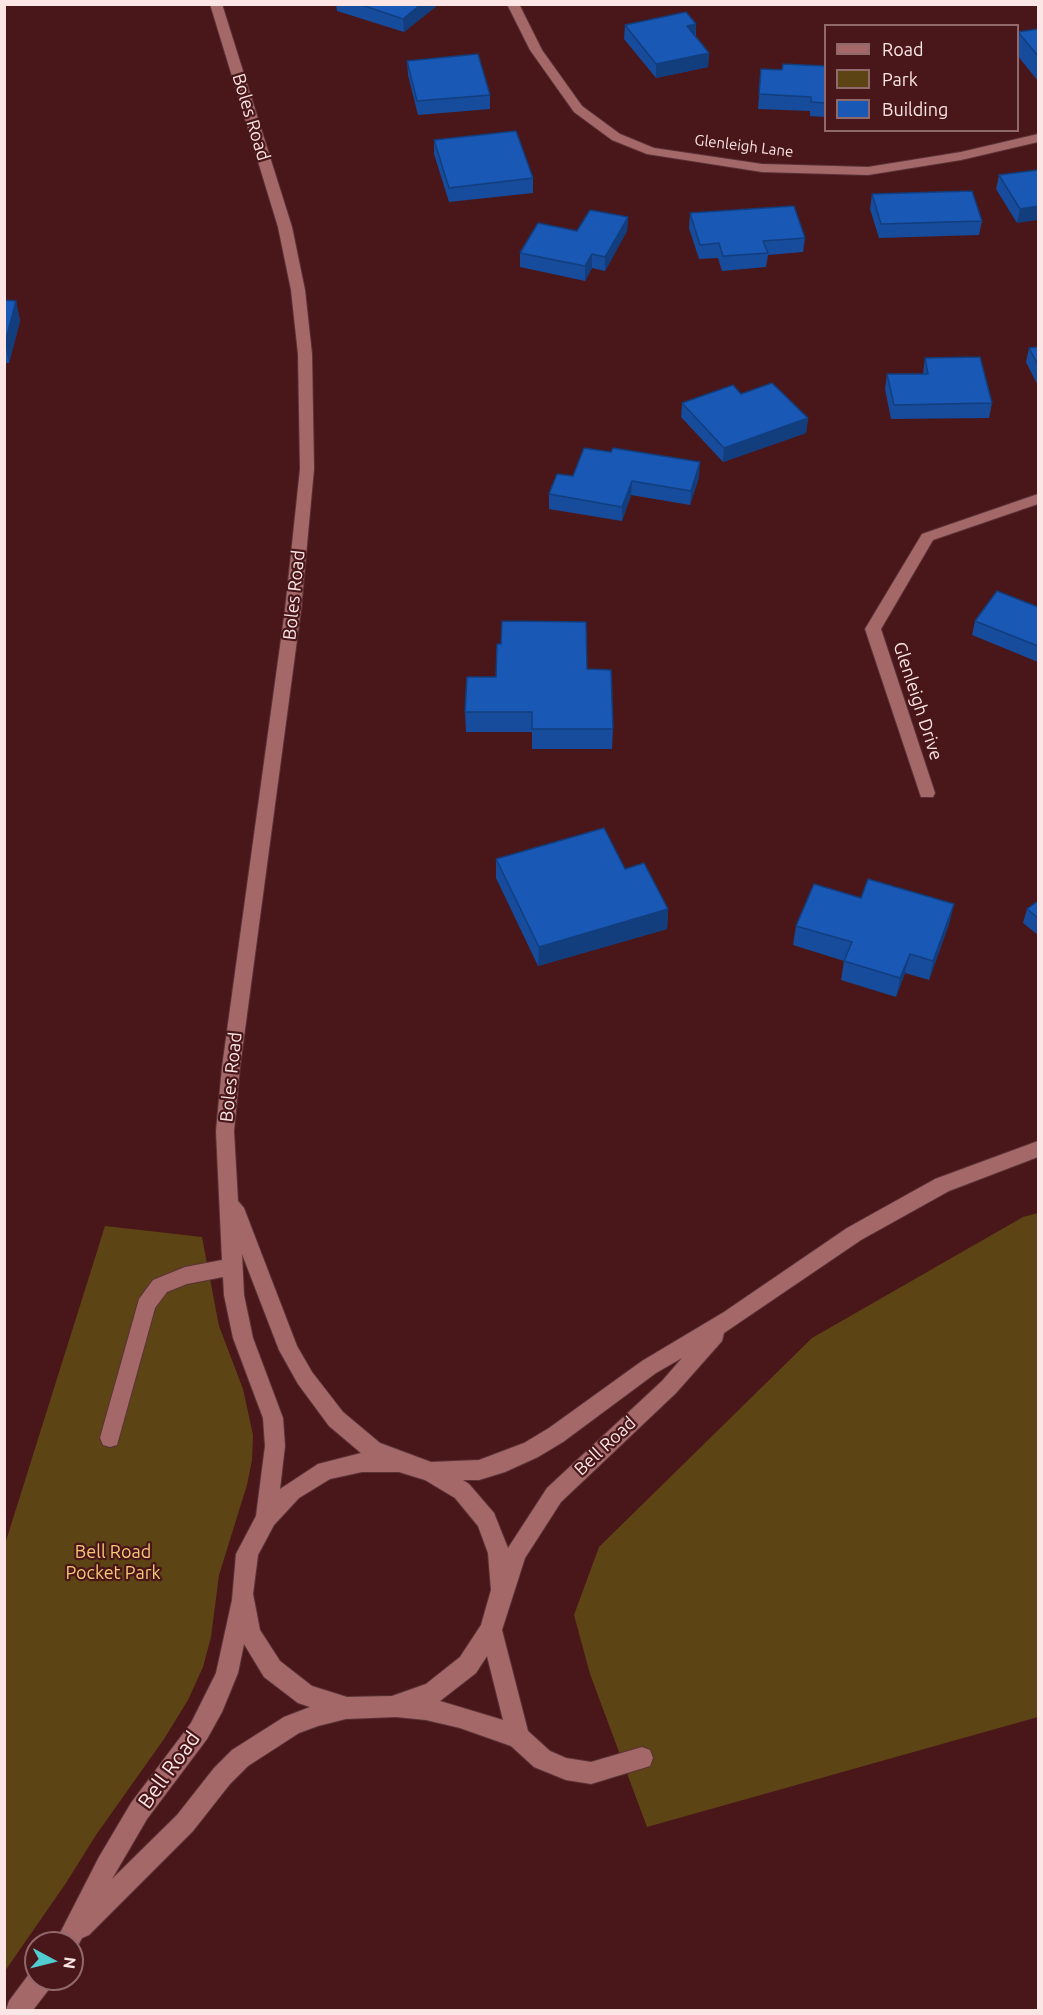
<!DOCTYPE html>
<style>
body{margin:0}
#map{position:relative;width:1043px;height:2015px;overflow:hidden;background:#49161a;font-family:Ubuntu,sans-serif}
canvas{display:block}
.frame{position:absolute;inset:0;border:6px solid #fbe6e5;pointer-events:none}
.legend{position:absolute;left:824px;top:24px;width:195px;height:108px;box-sizing:border-box;background:#49161a;border:2px solid #90696b;margin:0;padding:8px 10px;list-style:none;font-size:18px;color:#fbe6e5}
.legend li{display:flex;align-items:center;gap:12px;height:30px}
.legend b{width:30px;border:2px solid #90696b}
.north{position:absolute;left:24px;top:1931px;width:60px;height:60px;box-sizing:border-box;background:#49161a;border:2px solid #90696b;border-radius:50%;rotate:97deg;font-size:16px;font-weight:700;line-height:24px;text-align:center;color:#fbe6e5}
.north::after{content:'';display:block;margin:auto;width:21px;height:27px;background:#51ccd1;clip-path:polygon(50% 0,100% 100%,50% 72%,0 100%)}
</style>
<div id="map">
<canvas width="1043" height="2015"></canvas>
<div class="frame"></div>
<ul class="legend">
<li><b style="height:8px;background:#a46869"></b>Road</li>
<li><b style="height:16px;background:#5d4415"></b>Park</li>
<li><b style="height:16px;background:#1958b4"></b>Building</li>
</ul>
<div class="north">N</div>
</div>
<script>
const g = document.querySelector('canvas').getContext('2d');
g.lineJoin = 'round';
function fill(path, color) {
  g.fillStyle = color;
  g.fill(path, 'evenodd');
}
function toPath(rows) {
  const path = new Path2D();
  for (const r of rows) {
    path.moveTo(r[0], r[1]);
    for (let i = 2; i < r.length; i += 2) path.lineTo(r[i], r[i + 1]);
  }
  return path;
}
function trace(path, color, width, dash) {
  g.strokeStyle = color;
  g.lineWidth = width;
  g.lineCap = dash ? 'butt' : 'round';
  g.setLineDash(dash || []);
  g.stroke(path);
}
function drawText(font, color, halo, rows, align = 'center') {
  g.font = font + ' Ubuntu,sans-serif';
  g.lineWidth = 4.5;
  g.setLineDash([]);
  g.textBaseline = 'middle';
  g.strokeStyle = halo;
  g.fillStyle = color;
  for (const [text, x, y, turn = 0] of rows) {
    g.save();
    g.translate(x, y);
    g.rotate((+turn || 0) * Math.PI / 180);
    g.textAlign = isNaN(turn) ? turn : align;
    if (halo) g.strokeText(text, 0, 0);
    g.fillText(text, 0, 0);
    g.restore();
  }
}
fill(toPath([
 [1038,1213,1038,1717,647,1827,590,1674,574,1615,599,1547,812,1338,1023,1217],
 [105,1226,202,1237,219,1326,243,1389,253,1435,252,1460,247,1485,219,1575,211,1637,203,1667,188,1700,164,1739,96,1835,66,1883,5,1971,5,1544]
]), '#5d4415');
const minor = toPath([
 [210,4,222,4,292,227,305,290,312,354,314,469,301,610,240,1067,234,1131,238,1201,244,1208,297,1346,312,1372,343,1412,380,1443,431,1462,479,1460,524,1443,549,1428,642,1361,724,1312,847,1228,935,1179,1038,1141,1038,1157,949,1191,861,1240,724,1333,722,1341,676,1393,561,1502,525,1558,502,1630,528,1731,550,1751,566,1758,591,1762,642,1747,650,1750,653,1758,650,1766,591,1784,566,1780,534,1767,511,1746,460,1728,426,1720,396,1717,346,1719,318,1726,299,1733,248,1766,230,1784,193,1831,89,1935,82,1938,75,1951,72,1953,72,1943,55,1943,59,1935,99,1857,131,1803,191,1723,216,1673,232,1600,236,1554,256,1516,265,1446,263,1418,233,1338,224,1295,223,1277,187,1284,167,1292,155,1308,117,1445,110,1447,103,1445,100,1438,139,1299,153,1280,185,1267,222,1260,216,1131,222,1067,285,610,300,469,298,354,291,290,278,227,210,4],
 [242,1254,279,1350,298,1384,329,1426,361,1453,318,1464,280,1489,285,1446,283,1418,253,1338,244,1295,242,1254],
 [682,1358,662,1381,547,1488,508,1548,494,1513,469,1484,463,1480,479,1480,505,1472,538,1457,563,1442,656,1373,682,1358],
 [362,1472,399,1472,425,1480,455,1498,478,1526,488,1553,491,1590,481,1625,460,1657,426,1684,392,1696,347,1697,312,1686,280,1661,260,1630,253,1594,258,1555,274,1525,299,1498,330,1479,362,1472],
 [244,1644,264,1677,298,1703,310,1707,284,1717,232,1750,214,1768,177,1815,112,1879,147,1819,207,1739,222,1712,238,1673,244,1644],
 [487,1656,503,1720,440,1701,476,1673,487,1656],
 [507,4,519,4,542,50,582,106,620,134,654,148,762,164,868,167,961,152,1038,134,1038,142,961,160,868,175,762,172,647,154,612,140,574,112,530,50,507,4],
 [1038,494,1038,504,933,540,881,629,935,793,933,797,921,797,865,629,922,534,1038,494],
 [36,1969,36,1979,53,1979,50,1988,33,2010,6,2010,9,2001,32,1970,36,1969]
]);
trace(minor, '#5a3336', 2);
fill(minor, '#a46869');
fill(toPath([
 [336,4,439,4,404,32,337,11],
 [696,24,696,37,709,53,708,67,656,78,624,39,625,25],
 [1038,29,1038,81,1017,55,1018,32],
 [407,61,490,95,490,109,418,115,408,75],
 [825,66,825,117,810,116,810,111,758,109,761,69,782,70],
 [434,140,533,178,533,193,449,202,434,154],
 [1038,170,1017,223,996,189,999,175],
 [872,194,982,221,979,235,879,238,870,209],
 [690,213,805,238,803,252,768,255,766,267,722,271,718,258,699,259,689,228],
 [628,217,627,231,605,271,592,268,585,281,520,267,520,253,577,231],
 [4,300,16,301,20,321,9,363,4,363],
 [1038,347,1038,386,1026,362,1029,348],
 [925,358,992,403,989,418,891,419,885,389,887,374,923,374],
 [741,394,808,418,806,433,723,462,681,417,682,403],
 [573,476,699,477,690,505,631,495,622,521,549,509,549,494],
 [1038,607,1038,662,972,635,975,621],
 [501,644,587,669,613,729,612,749,532,749,532,732,466,732,465,712,496,677],
 [496,859,625,869,668,909,667,929,538,966,496,878],
 [861,898,954,904,949,924,929,980,905,973,896,997,841,980,844,961,793,945,796,926],
 [1038,901,1038,935,1023,923,1027,909]
]), '#164c9b');
fill(toPath([
 [421,4,439,4,404,32,403,19],
 [696,24,695,38,687,26],
 [709,53,708,67,656,78,656,64],
 [1038,206,1038,220,1017,223,1020,209],
 [628,217,627,231,605,271,605,257],
 [592,254,592,268,585,281,585,266],
 [16,301,20,321,9,363,5,343],
 [808,418,806,433,723,462,724,448],
 [700,462,699,477,690,505,691,491],
 [632,481,631,495,622,521,622,507],
 [954,904,949,924,929,980,933,961],
 [668,909,667,929,538,966,539,947],
 [910,954,905,973,896,997,900,978]
]), '#123e7e');
const building = toPath([
 [359,4,421,4,403,19,359,4],
 [686,12,696,24,687,26,709,53,656,64,625,25,686,12],
 [1038,29,1038,56,1018,32,1038,29],
 [478,54,490,95,417,101,407,61,478,54],
 [783,64,825,66,825,103,811,102,811,97,759,94,761,69,782,70,783,64],
 [516,131,533,178,449,188,434,140,516,131],
 [1038,170,1038,206,1020,209,999,175,1038,170],
 [972,191,982,221,881,224,872,194,972,191],
 [794,206,805,238,763,241,768,253,723,256,719,243,700,245,690,213,794,206],
 [590,210,628,217,605,257,592,254,585,266,520,253,538,223,577,231,590,210],
 [4,300,16,301,5,343,4,343,4,300],
 [1038,347,1038,365,1029,348,1038,347],
 [980,357,992,403,894,405,887,374,928,374,925,358,980,357],
 [772,383,808,418,724,448,682,403,733,385,741,394,772,383],
 [584,448,611,452,613,448,700,462,691,491,632,481,622,507,549,494,557,474,573,476,584,448],
 [997,591,1038,607,1038,646,975,621,997,591],
 [502,621,586,622,587,669,611,670,613,729,532,729,532,712,465,712,467,677,496,677,497,644,501,644,502,621],
 [604,828,625,869,644,863,668,909,539,947,496,859,604,828],
 [868,879,954,904,933,961,910,954,900,978,844,961,852,942,796,926,814,884,861,898,868,879],
 [1038,901,1038,918,1027,909,1038,901]
]);
fill(building, '#1958b4');
trace(building, '#123e7e', 1.5);
drawText('15px', '#fbe6e5', '#49161a', [
 ["Glenleigh Lane",744,146,7]
]);
drawText('18px', '#fbe6e5', '#49161a', [
 ["Boles Road",251,117,73],
 ["Boles Road",294,595,-84],
 ["Glenleigh Drive",918,701,72],
 ["Boles Road",231,1077,-84],
 ["Bell Road",605,1446,-43]
]);
drawText('18px', '#f8c777', '#49161a', [
 ["Bell Road",113,1552],
 ["Pocket Park",113,1573]
]);
drawText('21px', '#fbe6e5', '#49161a', [
 ["Bell Road",169,1770,-54]
]);
</script>
